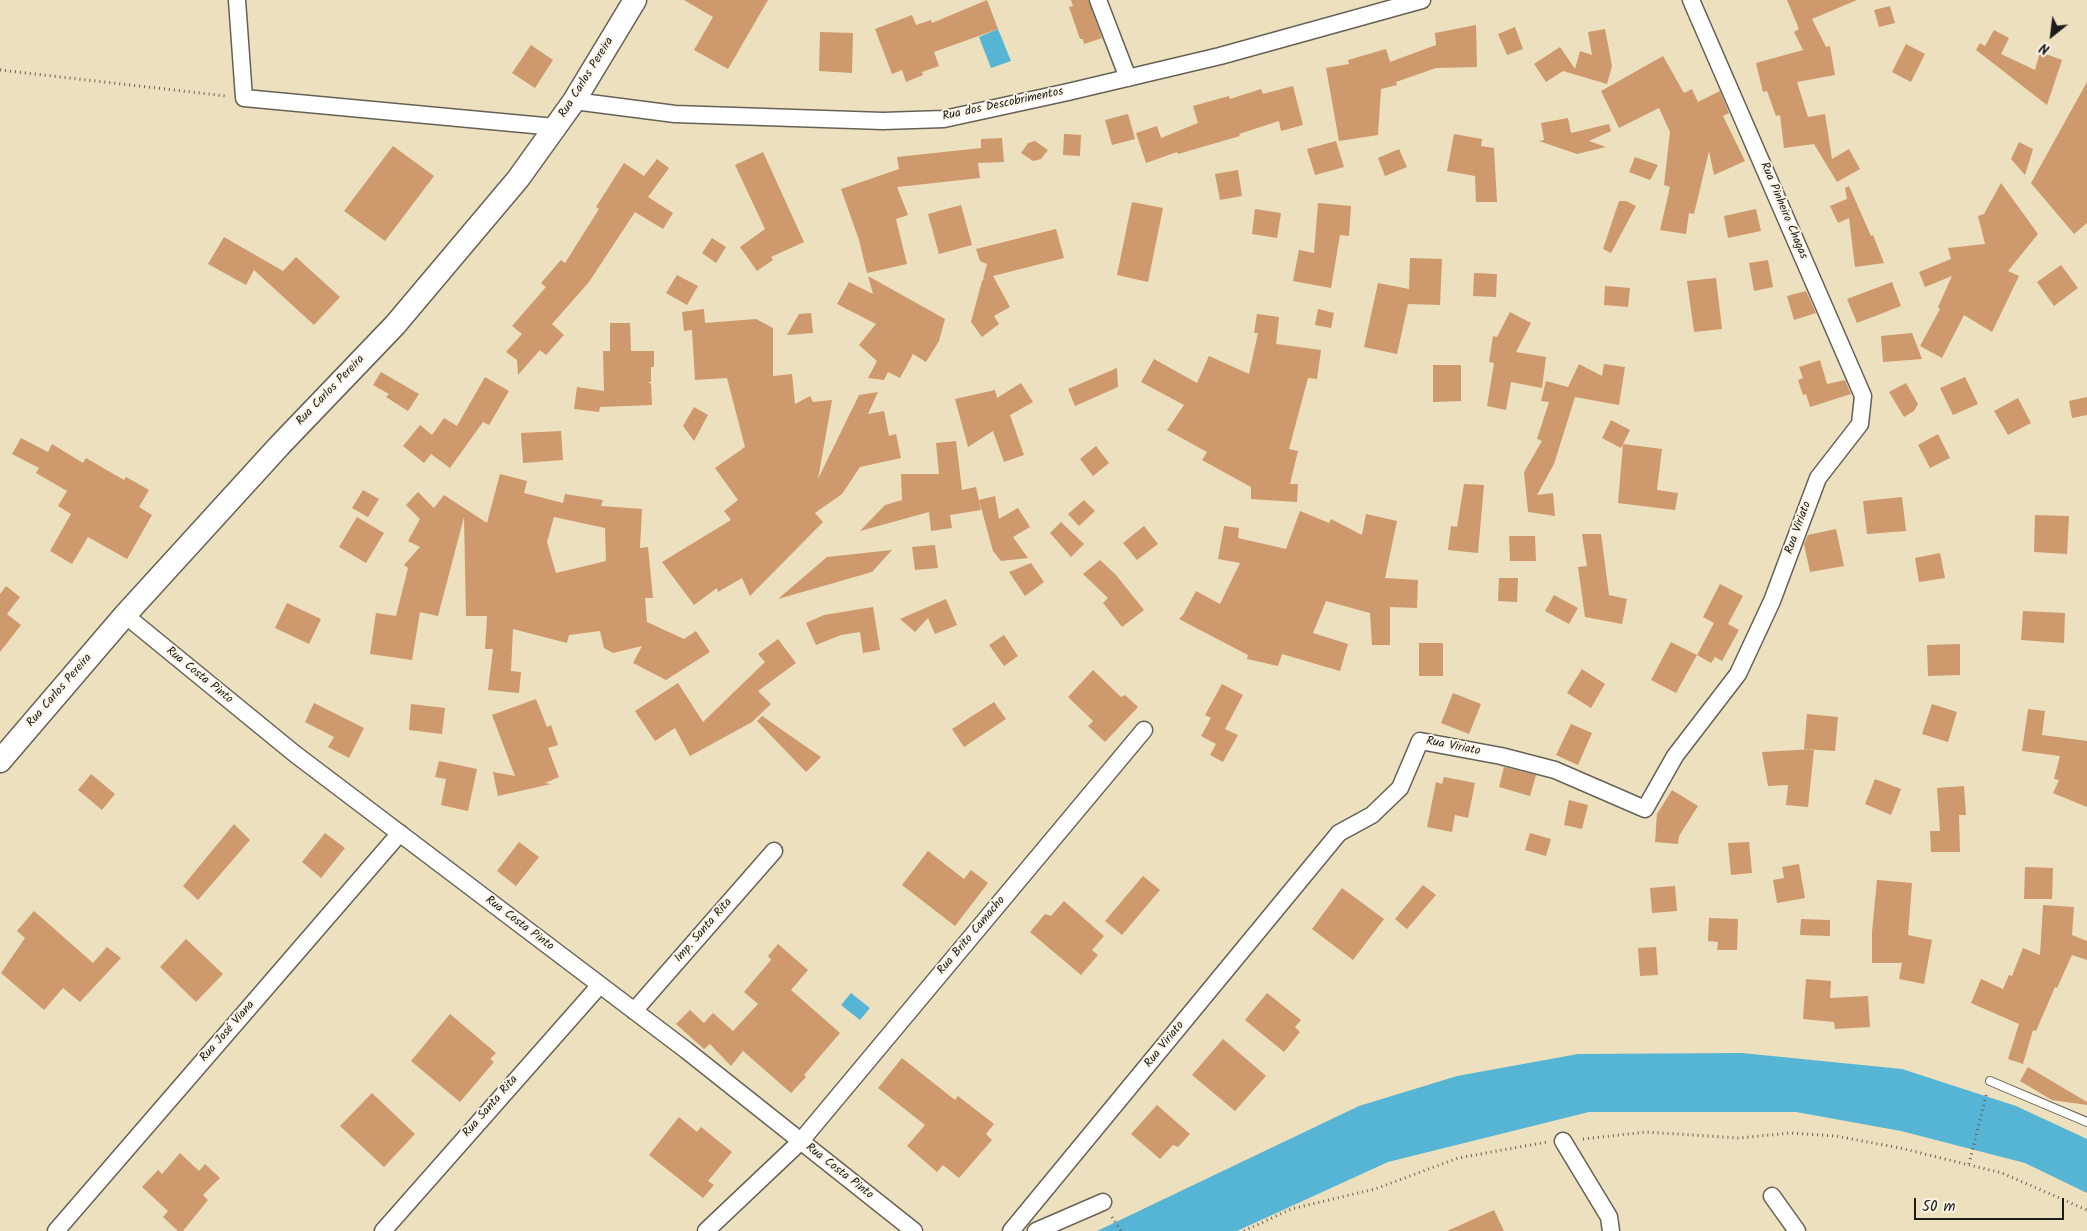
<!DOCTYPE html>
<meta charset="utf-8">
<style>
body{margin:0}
#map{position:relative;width:2087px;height:1231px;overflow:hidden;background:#ede0be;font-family:Kalam,sans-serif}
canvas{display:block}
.north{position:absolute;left:2027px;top:10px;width:50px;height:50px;-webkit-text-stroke:4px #fcf5e5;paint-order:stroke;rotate:209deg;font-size:14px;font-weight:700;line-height:20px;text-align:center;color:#1c1c1c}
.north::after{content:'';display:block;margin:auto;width:18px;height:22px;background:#1c1c1c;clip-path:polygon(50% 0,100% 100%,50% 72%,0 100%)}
.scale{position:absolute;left:1914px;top:1198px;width:150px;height:22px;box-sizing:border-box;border:2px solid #1c1c1c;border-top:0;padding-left:6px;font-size:15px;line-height:18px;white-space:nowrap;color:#1c1c1c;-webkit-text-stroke:4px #fcf5e5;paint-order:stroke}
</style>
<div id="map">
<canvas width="2087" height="1231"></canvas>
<div class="north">N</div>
<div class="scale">50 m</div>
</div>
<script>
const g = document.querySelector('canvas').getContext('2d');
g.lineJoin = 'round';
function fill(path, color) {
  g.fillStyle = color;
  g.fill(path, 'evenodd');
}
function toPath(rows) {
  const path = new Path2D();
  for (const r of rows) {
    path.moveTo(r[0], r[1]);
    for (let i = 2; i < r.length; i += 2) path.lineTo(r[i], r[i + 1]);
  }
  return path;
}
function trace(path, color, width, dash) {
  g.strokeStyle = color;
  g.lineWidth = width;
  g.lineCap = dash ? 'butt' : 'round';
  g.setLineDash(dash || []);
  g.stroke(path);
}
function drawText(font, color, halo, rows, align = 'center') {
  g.font = font + ' Kalam,sans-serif';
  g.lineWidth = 4;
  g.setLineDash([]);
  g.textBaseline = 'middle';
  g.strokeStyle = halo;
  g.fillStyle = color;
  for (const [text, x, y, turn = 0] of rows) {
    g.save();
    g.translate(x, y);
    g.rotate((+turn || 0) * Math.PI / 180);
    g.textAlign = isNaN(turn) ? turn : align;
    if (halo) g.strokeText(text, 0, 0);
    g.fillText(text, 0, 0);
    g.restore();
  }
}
fill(toPath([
 [998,29,1011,61,991,68,979,37],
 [851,993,870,1008,860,1020,841,1005],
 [1742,1053,1902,1069,2016,1106,2087,1139,2087,1193,2025,1163,1901,1131,1796,1112,1589,1112,1388,1162,1237,1231,1097,1231,1359,1106,1457,1076,1578,1054]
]), '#56b5d5');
fill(toPath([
 [684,0,768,0,728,69,694,50,713,17],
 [987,0,998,29,934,52,939,66,922,72,923,75,906,82,902,70,892,74,875,29,912,15,916,25,931,20,932,23],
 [1071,0,1088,0,1102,38,1084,44,1083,39,1080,39,1069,7,1073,6],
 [1787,0,1857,0,1812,19,1826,47,1830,46,1835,75,1797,82,1808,117,1825,114,1832,159,1849,149,1860,169,1837,182,1814,144,1784,148,1780,115,1776,116,1767,91,1763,92,1756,63,1803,50,1794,32,1799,29],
 [1890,6,1895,23,1879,27,1874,10],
 [1476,25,1477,67,1436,68,1396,82,1397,85,1381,89,1378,135,1339,141,1326,68,1349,64,1348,60,1386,49,1390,62,1436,45,1435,33],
 [1515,27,1523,49,1507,55,1498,34],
 [1605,29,1612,66,1607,84,1563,71,1546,82,1534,64,1560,47,1575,69,1580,51,1592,55,1588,32],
 [1994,30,2009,38,2001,54,2035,70,2040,52,2062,60,2047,105,1976,50,1980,43,1985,46],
 [820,32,853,33,852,73,819,71],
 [1906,44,1925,54,1911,82,1892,72],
 [531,45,553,60,535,88,512,73],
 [1663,56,1684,93,1692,89,1698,102,1720,91,1729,113,1723,116,1745,161,1714,175,1709,151,1694,214,1689,213,1686,234,1660,230,1670,187,1664,185,1670,132,1659,108,1619,128,1601,91],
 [2087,82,2087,223,2074,234,2031,183],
 [1293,86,1303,125,1281,131,1279,121,1239,134,1240,136,1178,154,1177,152,1146,163,1136,133,1157,126,1161,138,1198,123,1193,106,1229,96,1230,99,1261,89,1263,94],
 [1128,114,1135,139,1112,145,1105,120],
 [1568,118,1571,133,1609,124,1611,131,1589,141,1606,147,1577,154,1539,141,1544,140,1541,123],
 [1064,134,1081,135,1080,156,1063,155],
 [1454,134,1482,139,1481,146,1494,148,1497,202,1476,202,1475,176,1447,171],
 [1002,138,1004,162,978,163,980,178,897,187,908,215,896,219,907,264,867,273,859,240,841,189,899,169,897,157,981,148,981,139],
 [1035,141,1048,150,1041,159,1033,161,1021,153,1028,143],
 [1336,141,1344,167,1315,175,1307,149],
 [2019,142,2033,149,2025,175,2011,159],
 [393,146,434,176,385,241,344,211],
 [1399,149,1407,167,1385,176,1378,158],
 [763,152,804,242,771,257,773,260,757,271,740,247,765,229,735,165],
 [1635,157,1658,165,1650,180,1629,172],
 [657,159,669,168,648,197,673,213,663,229,635,212,589,282,552,324,564,335,546,355,540,350,518,375,517,360,506,352,522,334,512,326,546,287,541,283,561,260,565,263,599,209,596,207,624,163,644,176],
 [1238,170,1242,196,1220,200,1215,174],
 [2001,183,2038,234,2008,271,2019,276,1992,332,1964,315,1942,358,1920,346,1940,309,1938,307,1952,276,1925,287,1919,272,1951,259,1948,248,1985,244,1978,216,1984,214],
 [1849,186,1871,236,1873,235,1884,263,1855,267,1849,218,1838,223,1830,206,1847,199,1845,188],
 [1619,201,1626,201,1636,206,1611,253,1603,249],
 [1132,202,1163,208,1148,282,1117,275],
 [1318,203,1351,206,1349,236,1340,235,1331,288,1293,281,1299,250,1314,253],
 [961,205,972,245,939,254,928,214],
 [1255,209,1281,213,1277,238,1252,234],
 [1756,209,1761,231,1728,238,1724,216],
 [1056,229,1064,258,993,276,1010,307,994,316,999,324,982,337,971,322,982,281,985,278,983,279,987,264,980,261,976,249],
 [224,237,283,271,296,257,340,297,314,325,254,270,246,285,208,264],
 [712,238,726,247,716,263,702,253],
 [1410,258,1442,259,1440,305,1408,304,1397,354,1364,347,1378,283,1409,289],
 [1768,260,1773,287,1754,291,1749,263],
 [2061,265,2078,288,2054,306,2037,282],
 [1474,273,1497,274,1496,297,1473,296],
 [677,275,698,286,687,305,666,293],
 [868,276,945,319,939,341,926,362,913,354,900,378,888,372,884,380,868,378,877,361,859,345,876,324,837,304,849,282,873,294],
 [1716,278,1722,329,1694,332,1687,281],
 [1892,282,1901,306,1857,323,1847,299],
 [1605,286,1630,288,1628,307,1604,305],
 [1806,291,1816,313,1794,320,1787,296],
 [704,309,705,323,756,319,773,328,773,376,792,374,795,404,810,396,813,402,832,400,818,479,859,395,878,392,868,414,884,411,889,436,896,434,901,458,860,467,842,494,815,513,823,522,750,596,742,578,718,592,717,588,694,605,662,562,731,520,724,511,738,500,715,468,745,447,727,378,695,380,692,330,684,331,682,312],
 [1318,309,1334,313,1331,328,1315,325],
 [1510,312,1531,323,1516,352,1546,357,1542,388,1511,382,1506,410,1487,406,1494,363,1489,362,1493,336,1497,337],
 [811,313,813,333,787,335,799,314],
 [1257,314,1279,317,1276,344,1321,350,1317,379,1308,378,1289,449,1298,451,1290,484,1298,484,1297,502,1251,499,1251,487,1202,460,1207,452,1167,430,1184,405,1141,382,1154,359,1197,383,1209,356,1249,374,1258,333,1254,333],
 [610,323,630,323,631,351,654,351,654,367,651,367,651,382,648,382,651,384,652,405,600,407,599,412,574,409,577,387,604,391,603,351,610,351],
 [1912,333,1922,359,1883,362,1881,336],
 [1820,360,1827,384,1845,380,1851,394,1810,407,1806,394,1803,395,1798,380,1803,378,1799,367],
 [1579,364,1602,376,1604,364,1625,367,1619,405,1575,397,1554,464,1537,495,1553,493,1555,516,1528,512,1524,472,1542,441,1537,439,1549,402,1541,401,1546,381,1568,387],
 [1433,365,1461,365,1461,401,1433,402],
 [1117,368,1118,387,1075,406,1068,389],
 [381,372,419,394,408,411,386,397,389,394,373,385],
 [485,377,509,391,489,425,483,422,450,468,431,454,424,463,403,446,420,425,432,435,444,418,457,426],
 [1965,377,1978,404,1953,415,1940,388],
 [1021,383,1033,402,1010,415,1024,455,1004,462,993,431,968,447,955,399,995,390,997,398],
 [1906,383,1918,404,1914,411,1904,417,1889,392],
 [2087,397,2087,415,2072,418,2069,401],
 [2018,398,2031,423,2008,435,1994,411],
 [694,407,708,415,694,441,683,426],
 [1611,420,1630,430,1621,448,1602,438],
 [561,431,563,460,523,463,521,433],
 [1938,434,1950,458,1930,468,1918,445],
 [21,438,48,452,52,444,83,463,86,458,124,480,126,477,149,490,139,507,152,515,127,559,88,537,72,564,50,551,71,514,58,506,67,491,36,473,39,468,12,454],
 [956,441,962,490,976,487,981,510,950,515,952,528,931,531,929,512,860,531,885,505,902,500,901,474,939,474,936,443],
 [1623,444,1662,449,1657,490,1678,493,1675,510,1618,503],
 [1096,446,1109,463,1093,476,1080,459],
 [500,474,527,481,524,493,563,503,565,494,603,500,601,506,642,509,640,548,648,547,653,598,645,598,647,622,684,639,696,631,710,652,666,680,633,663,642,646,613,653,604,648,600,631,569,635,567,643,513,629,511,671,521,672,519,693,488,690,493,649,485,649,487,616,466,616,464,517,438,616,420,612,412,660,370,654,376,613,396,616,408,568,404,565,420,547,408,541,420,519,406,505,418,492,434,508,444,495,487,523],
 [554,517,605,528,606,561,556,573,547,542],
 [1464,484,1484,485,1478,553,1448,550,1451,526,1457,527],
 [363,490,379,499,368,517,352,508],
 [995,496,999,519,1018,508,1030,527,1013,537,1028,558,1001,561,993,551,979,500],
 [1902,497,1906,531,1867,534,1863,501],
 [1084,500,1095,511,1079,526,1068,514],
 [1300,511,1329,523,1331,519,1362,535,1366,514,1397,521,1385,578,1418,580,1417,608,1390,607,1390,645,1372,645,1370,613,1326,601,1313,633,1348,644,1340,671,1282,654,1278,666,1247,659,1248,655,1179,619,1183,615,1196,591,1220,604,1240,563,1218,559,1224,526,1239,528,1238,538,1286,549],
 [2035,515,2069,516,2067,554,2034,552],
 [357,517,384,533,366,563,339,547],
 [1061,522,1084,544,1071,557,1050,533],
 [1144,526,1158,544,1137,560,1123,543],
 [1836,529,1844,566,1810,572,1804,544,1808,535],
 [1582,534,1601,534,1609,595,1627,599,1622,624,1585,617,1578,567,1587,566],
 [1509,536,1535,536,1536,561,1510,561],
 [935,545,938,568,915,570,912,547],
 [892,550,872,572,778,599,827,557],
 [1940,553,1945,578,1919,582,1915,558],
 [1100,560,1116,575,1144,610,1122,627,1103,603,1108,598,1083,574],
 [1031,563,1044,582,1025,596,1009,572],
 [1499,578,1518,578,1517,602,1498,601],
 [1720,584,1743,596,1728,624,1739,630,1722,661,1715,657,1711,663,1697,655,1714,623,1703,617],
 [6,586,20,597,7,614,21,625,0,652,0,594],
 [1554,595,1578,608,1569,624,1545,611],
 [946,599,957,625,935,634,928,618,915,632,900,619],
 [287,603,321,619,309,644,275,628],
 [873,607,880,650,863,653,860,632,841,635,816,645,806,623,824,615],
 [2023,611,2065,613,2064,643,2021,640],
 [1004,635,1018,656,1004,666,989,645],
 [778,639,796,663,758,691,771,704,752,722,690,756,675,728,655,741,635,711,678,683,703,722,765,662,758,654],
 [1671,642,1697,655,1676,693,1651,680],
 [1419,643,1443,643,1443,676,1419,676],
 [1960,644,1960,675,1928,676,1927,645],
 [1582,669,1605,684,1591,708,1567,693],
 [1093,670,1121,697,1125,695,1138,707,1105,742,1088,726,1093,721,1068,697],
 [1222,684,1243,695,1225,729,1238,735,1223,762,1210,755,1216,744,1201,736,1211,718,1205,715],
 [1453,693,1481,704,1469,734,1441,723],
 [536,699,547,727,551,725,558,745,548,748,559,777,545,783,551,784,498,796,493,772,515,776,492,715],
 [994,702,1006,719,964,747,952,729],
 [314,703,364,728,349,758,328,747,334,737,305,722],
 [411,704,445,708,442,734,409,730],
 [1932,704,1957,712,1948,742,1922,734],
 [2028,709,2045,711,2042,735,2087,741,2087,807,2053,793,2059,780,2054,779,2060,756,2022,751],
 [1807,714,1838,717,1835,751,1804,749],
 [762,716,821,757,806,772,757,721],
 [1571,724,1592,733,1578,765,1556,755],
 [1814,749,1808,807,1786,805,1788,785,1768,786,1762,752],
 [439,761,477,769,468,811,441,805,446,779,435,777],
 [1504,767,1536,775,1530,796,1499,787],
 [91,774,115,794,102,810,78,790],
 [1444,777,1475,783,1468,818,1455,815,1452,832,1427,827,1436,782,1442,784],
 [1875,779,1901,789,1891,815,1865,804],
 [1964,786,1966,815,1959,815,1960,852,1931,852,1930,831,1940,831,1937,788],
 [1672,790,1698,806,1679,836,1678,844,1655,842,1657,814],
 [1569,800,1588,805,1582,829,1564,825],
 [234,824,250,840,198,900,183,886],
 [325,833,345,848,321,878,302,862],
 [1530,833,1551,839,1546,856,1525,850],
 [519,842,539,857,516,886,497,871],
 [1749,842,1752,873,1731,875,1728,843],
 [928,851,964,879,971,870,988,883,955,926,902,885],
 [1799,864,1805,898,1777,903,1773,880,1784,878,1782,867],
 [2025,867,2053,868,2052,899,2024,899],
 [1143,876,1160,890,1122,935,1105,921],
 [1877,880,1912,883,1908,935,1932,940,1924,984,1899,979,1902,963,1872,963,1872,932],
 [1423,885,1436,895,1407,929,1395,919],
 [1675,886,1677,911,1652,913,1650,888],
 [1342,888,1384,919,1353,960,1312,929],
 [1064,901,1104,936,1092,950,1098,955,1081,975,1030,932,1045,914,1051,916],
 [2043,905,2074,907,2072,935,2087,941,2087,960,2072,955,2057,988,2055,987,2036,1031,2033,1030,2023,1064,2008,1059,2019,1024,1971,1003,1981,979,2003,989,2009,975,2012,976,2023,948,2040,955],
 [34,911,93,963,107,947,121,958,80,1002,63,988,44,1010,1,973,25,938,17,931],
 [1709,918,1738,919,1737,950,1717,950,1718,942,1708,941],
 [1801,919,1830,920,1830,936,1800,935],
 [186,939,223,974,196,1002,160,967],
 [778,944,808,970,791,990,840,1033,804,1075,806,1077,791,1093,743,1051,731,1066,710,1044,704,1049,676,1024,690,1010,704,1023,713,1013,733,1031,758,1004,744,992,771,960,768,956],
 [1656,947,1658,975,1640,976,1638,948],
 [1806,979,1831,981,1830,998,1868,996,1870,1027,1835,1029,1834,1022,1803,1019],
 [1267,993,1301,1020,1295,1027,1300,1032,1284,1052,1245,1020],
 [450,1014,496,1053,490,1059,494,1062,460,1102,411,1061],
 [1223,1039,1266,1076,1235,1111,1192,1075],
 [902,1058,955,1100,958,1096,994,1124,986,1134,992,1140,959,1178,943,1165,937,1172,907,1146,925,1125,878,1088],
 [2028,1067,2087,1102,2087,1105,2052,1100,2020,1081],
 [372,1093,415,1134,384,1167,340,1126],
 [1157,1105,1190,1134,1178,1147,1173,1145,1160,1159,1131,1134],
 [679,1117,697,1132,701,1127,732,1152,708,1181,714,1185,703,1198,649,1155],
 [180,1153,199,1171,205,1164,220,1178,203,1195,208,1200,183,1231,178,1231,163,1217,168,1211,142,1187,158,1170,162,1174],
 [1494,1210,1504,1231,1447,1231]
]), '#cd996d');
const lane = toPath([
 [1990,1081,2087,1122]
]);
const street = toPath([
 [237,0,244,98,555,127],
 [1098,0,1128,78],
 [574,101,675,114,883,121,944,119,1068,92,1220,56,1422,0],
 [125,615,295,754,686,1050,914,1231],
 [634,1011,774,851],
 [1563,1141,1609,1217,1611,1231],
 [1772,1196,1797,1231],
 [56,1231,400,833],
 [383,1231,600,985],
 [706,1231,800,1142,1144,730],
 [1011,1231,1339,833,1372,815,1400,788,1420,741,1501,756,1555,770,1645,809,1675,756,1738,674,1772,601,1818,478,1860,424,1863,396,1691,0],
 [1036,1231,1103,1202]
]);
const secondary = toPath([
 [0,761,125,615,280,445,395,325,518,179,574,101,635,0]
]);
trace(lane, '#656155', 10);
trace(street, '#656155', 19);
trace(secondary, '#656155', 25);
trace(toPath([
 [0,70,226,96],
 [1583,1139,1646,1132,1739,1138,1790,1133,1836,1136,1900,1148,2002,1173,2087,1210],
 [1969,1164,1987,1092],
 [1112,1217,1121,1231],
 [1244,1231,1291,1209,1375,1189,1458,1158,1547,1142]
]), '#656155', 3, [1, 4]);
trace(lane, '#fff', 8);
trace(street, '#fff', 16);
trace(secondary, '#fff', 22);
drawText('12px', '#1c1c1c', '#fcf5e5', [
 ["Rua Carlos Pereira",587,78,-58],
 ["Rua dos Descobrimentos",1003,105,-12],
 ["Rua Pinheiro Chagas",1783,211,67],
 ["Rua Carlos Pereira",331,391,-46],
 ["Rua Viriato",1799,528,-70],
 ["Rua Costa Pinto",199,676,39],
 ["Rua Carlos Pereira",60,691,-49],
 ["Rua Viriato",1453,747,11],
 ["Rua Costa Pinto",519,924,37],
 ["Imp. Santa Rita",704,931,-49],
 ["Rua Brito Camacho",972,936,-50],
 ["Rua José Viana",228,1032,-49],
 ["Rua Viriato",1165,1045,-51],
 ["Rua Santa Rita",491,1107,-49],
 ["Rua Costa Pinto",839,1172,38]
]);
</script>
